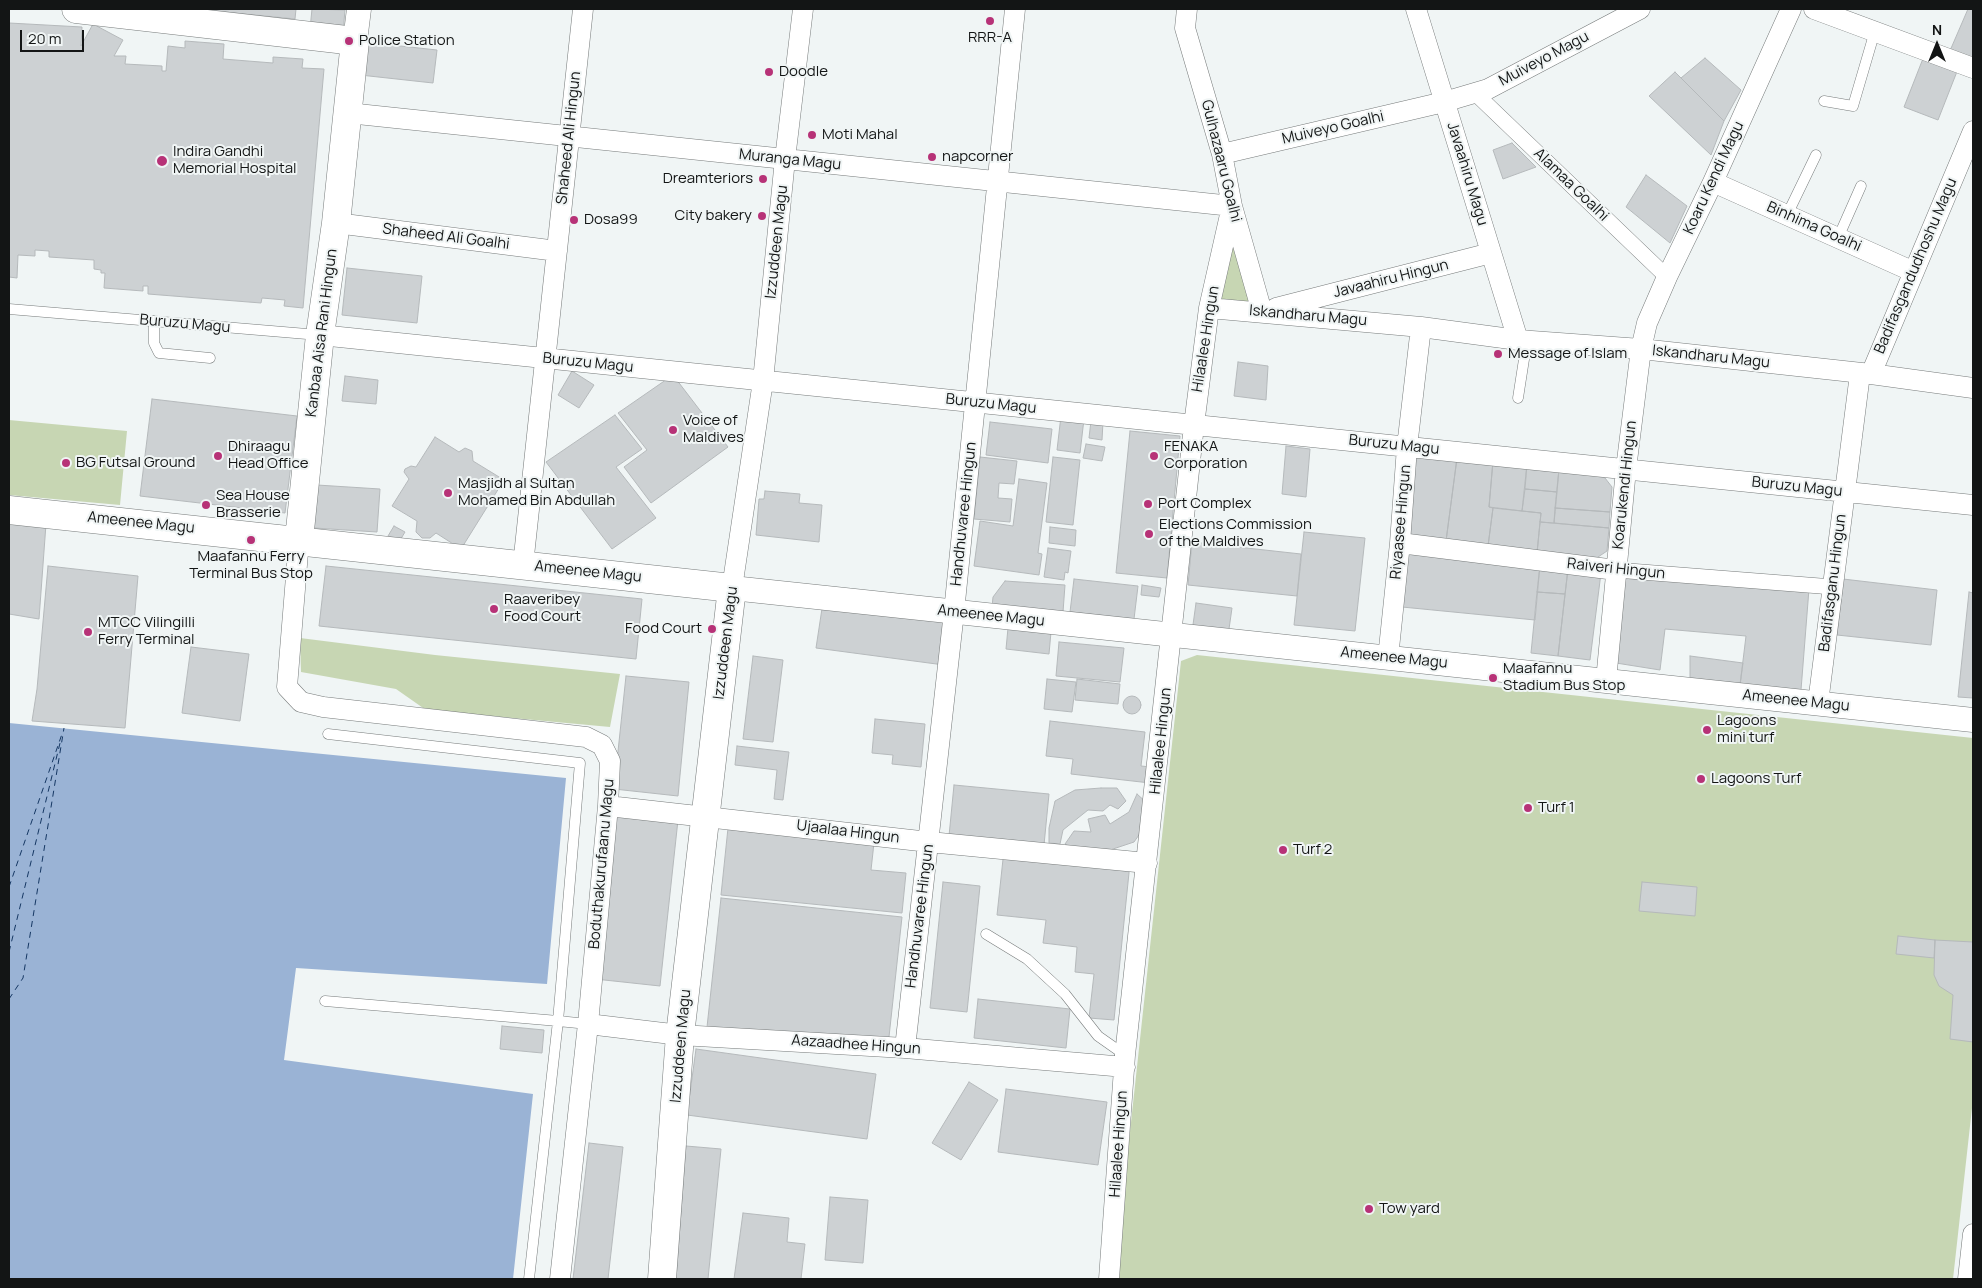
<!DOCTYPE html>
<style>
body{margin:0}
#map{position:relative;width:1982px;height:1288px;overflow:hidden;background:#f0f5f5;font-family:Manrope,sans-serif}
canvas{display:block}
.frame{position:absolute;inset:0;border:10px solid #131515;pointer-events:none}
.north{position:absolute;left:1912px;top:20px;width:50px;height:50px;-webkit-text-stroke:4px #f0f5f5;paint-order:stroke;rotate:0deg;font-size:14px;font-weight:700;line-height:20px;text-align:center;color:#131515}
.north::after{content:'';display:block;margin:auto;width:18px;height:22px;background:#131515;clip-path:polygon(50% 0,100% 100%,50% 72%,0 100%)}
.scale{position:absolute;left:20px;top:30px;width:64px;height:22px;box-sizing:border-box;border:2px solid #131515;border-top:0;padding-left:6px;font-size:15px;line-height:18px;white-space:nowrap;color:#131515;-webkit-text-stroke:4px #f0f5f5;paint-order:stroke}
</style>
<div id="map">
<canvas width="1982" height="1288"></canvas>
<div class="frame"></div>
<div class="north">N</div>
<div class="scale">20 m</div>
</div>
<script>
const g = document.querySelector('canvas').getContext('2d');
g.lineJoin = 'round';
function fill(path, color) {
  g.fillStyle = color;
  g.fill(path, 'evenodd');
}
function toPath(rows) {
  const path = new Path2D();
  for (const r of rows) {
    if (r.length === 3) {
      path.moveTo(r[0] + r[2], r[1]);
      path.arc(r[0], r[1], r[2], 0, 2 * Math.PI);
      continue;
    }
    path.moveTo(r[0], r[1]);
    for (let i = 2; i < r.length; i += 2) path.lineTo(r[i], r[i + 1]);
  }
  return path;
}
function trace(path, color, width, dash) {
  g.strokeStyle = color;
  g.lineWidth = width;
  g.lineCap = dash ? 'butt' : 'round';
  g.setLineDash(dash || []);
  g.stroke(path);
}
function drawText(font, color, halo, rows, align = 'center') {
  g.font = font + ' Manrope,sans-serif';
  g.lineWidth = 4;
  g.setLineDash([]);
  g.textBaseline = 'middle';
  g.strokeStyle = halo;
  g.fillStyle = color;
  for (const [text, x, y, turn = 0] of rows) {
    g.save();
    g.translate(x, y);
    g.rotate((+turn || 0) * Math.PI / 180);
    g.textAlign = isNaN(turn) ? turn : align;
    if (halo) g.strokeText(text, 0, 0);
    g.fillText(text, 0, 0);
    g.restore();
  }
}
fill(toPath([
 [1232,206,1262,312,1209,308],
 [9,420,127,431,120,505,9,495],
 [300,638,435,655,620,674,610,727,426,710,396,689,301,672],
 [1197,655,1973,738,1973,1099,1953,1279,1114,1279,1181,661]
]), '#c7d6b3');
fill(toPath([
 [9,723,566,778,547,984,296,968,284,1060,533,1094,513,1279,9,1279]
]), '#9ab3d5');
trace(toPath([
 [9,887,62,734],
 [9,952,61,739],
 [9,999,23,978,64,728]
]), '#153763', 1, [6, 5]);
const building = toPath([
 [194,9,296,9,295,19,194,9],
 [312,9,345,10,343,33,310,29,312,9],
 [1968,9,1973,9,1973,62,1949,53,1968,9],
 [9,23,82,27,81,46,93,24,123,40,114,56,126,56,125,64,162,66,162,71,166,71,168,46,185,48,185,41,224,44,223,59,273,63,273,57,303,59,302,68,324,69,303,308,284,306,285,300,262,298,261,303,148,294,148,286,143,286,143,291,104,288,105,273,101,273,101,270,94,269,94,260,49,257,49,251,35,250,35,256,18,255,17,278,9,277,9,23],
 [364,42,437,50,433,83,360,75,364,42],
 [1924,56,1958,69,1938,120,1904,107,1924,56],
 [1705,58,1741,90,1724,121,1681,78,1705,58],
 [1675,72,1724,121,1711,155,1649,96,1675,72],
 [1512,143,1536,167,1503,179,1493,150,1512,143],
 [1646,175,1687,206,1670,243,1626,207,1646,175],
 [347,268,422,276,417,323,342,315,347,268],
 [1238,362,1268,366,1266,400,1234,396,1238,362],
 [572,371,594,385,579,408,558,395,572,371],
 [673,375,728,447,651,503,624,467,647,450,618,413,673,375],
 [345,376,378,380,376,404,342,401,345,376],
 [152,399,297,416,285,513,140,496,152,399],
 [615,415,642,449,616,467,656,518,612,549,546,462,615,415],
 [1061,416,1084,419,1080,453,1057,450,1061,416],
 [1091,421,1103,422,1102,440,1089,438,1091,421],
 [990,422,1052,429,1048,463,986,455,990,422],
 [1130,431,1180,436,1167,578,1116,573,1130,431],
 [435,437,459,452,465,448,472,451,473,461,504,480,461,549,436,533,430,538,422,538,416,532,417,521,392,506,409,479,404,472,405,469,411,466,416,467,435,437],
 [1086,444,1105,447,1102,461,1083,458,1086,444],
 [1286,446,1310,449,1306,497,1282,494,1286,446],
 [1423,455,1457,458,1446,541,1406,534,1414,458,1423,455],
 [980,457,1017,461,1014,484,999,483,998,498,1012,499,1010,522,974,519,980,457],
 [1053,457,1080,460,1073,525,1046,522,1053,457],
 [1457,458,1493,461,1489,507,1493,508,1488,546,1446,541,1457,458],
 [1493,461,1527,464,1522,511,1489,507,1493,461],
 [1527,464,1559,469,1557,492,1525,489,1527,464],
 [1559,469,1599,474,1605,478,1612,487,1610,512,1555,508,1559,469],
 [1019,479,1047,483,1038,553,1042,554,1039,575,974,566,980,521,1013,526,1019,479],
 [317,485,380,489,377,532,314,528,317,485],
 [1525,489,1557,492,1554,523,1540,522,1541,513,1522,511,1525,489],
 [765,491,800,494,799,503,822,505,819,542,756,535,759,499,764,499,765,491],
 [1493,508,1541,513,1537,553,1488,546,1493,508],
 [1555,508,1610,512,1609,528,1554,523,1555,508],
 [9,522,46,524,39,619,9,614,9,522],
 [1540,522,1609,528,1607,551,1595,559,1537,553,1540,522],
 [394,526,405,532,399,542,388,536,394,526],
 [1050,527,1076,530,1075,546,1049,543,1050,527],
 [1304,532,1365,538,1355,631,1294,625,1304,532],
 [1192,542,1301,554,1297,596,1188,585,1192,542],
 [1048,548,1071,551,1068,573,1065,572,1064,580,1044,577,1048,548],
 [1407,552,1540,565,1535,620,1402,607,1407,552],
 [1540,565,1568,569,1565,594,1537,592,1540,565],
 [48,566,138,576,125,728,32,721,37,689,48,566],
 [326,566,642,599,636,659,319,626,326,566],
 [1568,569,1601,573,1590,660,1558,656,1568,569],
 [1626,574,1809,589,1801,690,1740,685,1746,636,1665,629,1660,670,1616,663,1626,574],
 [1074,579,1138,586,1134,619,1070,612,1074,579],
 [1843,579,1937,590,1931,645,1837,635,1843,579],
 [1005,581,1065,585,1063,612,992,607,993,597,1005,581],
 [1142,585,1161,588,1159,597,1141,595,1142,585],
 [1537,592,1565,594,1558,656,1531,653,1537,592],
 [1969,592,1973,593,1973,698,1958,697,1969,592],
 [823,602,950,619,944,665,816,648,823,602],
 [1196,603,1232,608,1228,636,1192,632,1196,603],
 [1008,628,1051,632,1049,654,1006,649,1008,628],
 [1059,642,1124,648,1120,682,1056,676,1059,642],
 [191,647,249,654,240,721,182,713,191,647],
 [753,656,783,660,773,742,743,739,753,656],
 [1690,656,1743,663,1740,685,1690,679,1690,656],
 [626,676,689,682,678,796,614,789,626,676],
 [1047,679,1076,682,1072,712,1044,709,1047,679],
 [1077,679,1120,684,1118,704,1075,700,1077,679],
 [1132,705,9],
 [875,719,925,724,921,767,892,764,893,755,872,753,875,719],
 [1050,721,1145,732,1141,766,1151,767,1150,783,1071,774,1073,759,1046,756,1050,721],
 [737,746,789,752,783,800,774,799,777,770,735,765,737,746],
 [954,785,1049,794,1044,845,949,836,954,785],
 [1101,788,1117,788,1126,801,1118,809,1110,805,1103,811,1088,810,1063,830,1060,844,1049,843,1049,828,1055,801,1075,790,1101,788],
 [1137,794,1147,803,1141,832,1134,842,1104,852,1077,851,1065,844,1074,831,1091,832,1088,819,1105,815,1110,824,1129,812,1137,794],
 [611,813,678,820,660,986,595,979,611,813],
 [728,828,874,843,871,870,906,873,902,913,721,895,728,828],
 [1004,850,1130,863,1114,1020,1089,1018,1094,974,1075,972,1077,947,1043,943,1046,920,997,915,1004,850],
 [943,882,980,886,967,1012,930,1008,943,882],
 [1642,882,1697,887,1695,916,1639,911,1642,882],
 [721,898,902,917,888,1046,707,1027,721,898],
 [1898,936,1935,940,1934,958,1896,954,1898,936],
 [1935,940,1973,942,1973,1042,1950,1039,1953,995,1939,986,1934,975,1935,940],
 [978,999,1070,1009,1066,1048,974,1038,978,999],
 [502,1026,544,1030,542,1053,500,1049,502,1026],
 [696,1049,876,1074,867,1139,687,1115,696,1049],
 [969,1082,998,1100,961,1160,932,1143,969,1082],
 [1006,1089,1107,1102,1098,1165,998,1152,1006,1089],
 [589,1143,623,1147,608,1279,573,1279,589,1143],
 [686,1146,721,1149,708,1279,676,1279,686,1146],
 [830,1197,868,1200,863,1263,825,1260,830,1197],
 [743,1213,789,1218,787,1242,805,1244,801,1279,734,1279,743,1213]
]);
fill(building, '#cdd1d3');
trace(building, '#b5b9bb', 1);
const service = toPath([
 [1824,101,1853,106,1875,31],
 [1787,215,1816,155],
 [1838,238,1861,186],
 [9,309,319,335],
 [154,321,154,343,159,353,210,358],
 [1518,398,1527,340],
 [986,934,1027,959,1065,994,1098,1036,1125,1055],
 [325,1001,558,1021,580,763,328,734],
 [529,1279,558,1021,588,1024]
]);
const pedestrian = toPath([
 [1475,93,1667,277],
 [1616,570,1833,587]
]);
const minor = toPath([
 [1187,9,1185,28,1222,154,1232,206,1262,312],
 [1416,9,1518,340],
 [1814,9,1973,68],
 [348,113,1232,206],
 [1222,154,1444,102,1488,89,1640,9],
 [1713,182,1914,272],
 [336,223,557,251],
 [1209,308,1421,327,1518,340,1641,349,1871,374,1973,388],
 [1276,308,1491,253],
 [320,335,1973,505],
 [1871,374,1973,131],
 [299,540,287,687,301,702,323,707,586,737,602,745,610,761,608,806,588,1024,560,1279],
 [1400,543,1616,570],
 [523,565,583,9],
 [732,588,763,381,785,159,803,9],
 [1388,658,1400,543,1407,447,1421,327],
 [1606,681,1626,469,1641,349,1647,323,1667,277,1713,182,1791,9],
 [1818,703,1860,374],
 [608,806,929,842,1147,863],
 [588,1024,680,1035,905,1048,1125,1067],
 [905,1048,954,612,1015,9],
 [1109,1279,1125,1055,1194,425,1209,308,1232,206],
 [1968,1279,1973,1234]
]);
const tertiary = toPath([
 [355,41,359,9],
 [732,588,1973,720]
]);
const secondary = toPath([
 [76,9,355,41,336,223,320,335,299,540],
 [9,510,732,588,680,1035,662,1279]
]);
trace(service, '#777b7b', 11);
trace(pedestrian, '#777b7b', 16);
trace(minor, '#777b7b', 21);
trace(tertiary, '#777b7b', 25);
trace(secondary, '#777b7b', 29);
trace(service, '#fff', 10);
trace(pedestrian, '#fff', 15);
trace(minor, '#fff', 20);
trace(tertiary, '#fff', 24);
trace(secondary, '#fff', 28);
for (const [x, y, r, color] of [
 [990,21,5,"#b73277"],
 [349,41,5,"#b73277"],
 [769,72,5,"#b73277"],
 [812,135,5,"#b73277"],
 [932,157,5,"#b73277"],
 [162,161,6,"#b73277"],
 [763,179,5,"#b73277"],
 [762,216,5,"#b73277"],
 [574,220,5,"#b73277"],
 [1498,354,5,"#b73277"],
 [673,430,5,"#b73277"],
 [218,456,5,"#b73277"],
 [1154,456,5,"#b73277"],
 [66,463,5,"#b73277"],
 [448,493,5,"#b73277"],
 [1148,504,5,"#b73277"],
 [206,505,5,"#b73277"],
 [1149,534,5,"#b73277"],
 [251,540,5,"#b73277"],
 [494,609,5,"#b73277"],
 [712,629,5,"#b73277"],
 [88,632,5,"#b73277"],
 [1493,678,5,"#b73277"],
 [1707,730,5,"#b73277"],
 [1701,779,5,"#b73277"],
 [1528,808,5,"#b73277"],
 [1283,850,5,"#b73277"],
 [1369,1209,5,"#b73277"]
]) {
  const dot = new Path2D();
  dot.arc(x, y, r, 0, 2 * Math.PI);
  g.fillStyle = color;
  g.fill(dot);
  trace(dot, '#f0f5f5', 2);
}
drawText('15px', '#131515', '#f0f5f5', [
 ["RRR-A",990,38,"center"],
 ["Police Station",359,41],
 ["Doodle",779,72],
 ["Moti Mahal",822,135],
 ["Indira Gandhi",173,152],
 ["Memorial Hospital",173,169],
 ["napcorner",942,157],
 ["Dreamteriors",753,179,"right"],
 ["City bakery",752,216,"right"],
 ["Dosa99",584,220],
 ["Message of Islam",1508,354],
 ["Voice of",683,421],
 ["Maldives",683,438],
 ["Dhiraagu",228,447],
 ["Head Office",228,464],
 ["FENAKA",1164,447],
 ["Corporation",1164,464],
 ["BG Futsal Ground",76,463],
 ["Masjidh al Sultan",458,484],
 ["Mohamed Bin Abdullah",458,501],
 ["Sea House",216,496],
 ["Brasserie",216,513],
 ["Port Complex",1158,504],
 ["Elections Commission",1159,525],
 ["of the Maldives",1159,542],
 ["Maafannu Ferry",251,557,"center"],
 ["Terminal Bus Stop",251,574,"center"],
 ["Raaveribey",504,600],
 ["Food Court",504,617],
 ["MTCC Vilingilli",98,623],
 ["Ferry Terminal",98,640],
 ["Food Court",702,629,"right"],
 ["Maafannu",1503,669],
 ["Stadium Bus Stop",1503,686],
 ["Lagoons",1717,721],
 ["mini turf",1717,738],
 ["Lagoons Turf",1711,779],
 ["Turf 1",1538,808],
 ["Turf 2",1293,850],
 ["Tow yard",1379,1209]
], 'left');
drawText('15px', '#131515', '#f0f5f5', [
 ["Muiveyo Magu",1544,59,-28],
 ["Muiveyo Goalhi",1333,128,-13],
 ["Shaheed Ali Hingun",569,138,-84],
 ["Muranga Magu",790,160,6],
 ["Gulhazaaru Goalhi",1221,161,76],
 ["Javaahiru Magu",1467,174,73],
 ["Koaru Kendi Magu",1714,178,-65],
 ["Alamaa Goalhi",1571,185,44],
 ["Binhima Goalhi",1814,227,24],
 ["Shaheed Ali Goalhi",446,237,7],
 ["Izzuddeen Magu",777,242,-84],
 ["Badifasgandudhoshu Magu",1916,266,-67],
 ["Javaahiru Hingun",1391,279,-14],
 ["Iskandharu Magu",1308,316,5],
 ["Buruzu Magu",185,324,5],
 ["Kanbaa Aisa Rani Hingun",322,333,-83],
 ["Hilaalee Hingun",1206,339,-81],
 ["Iskandharu Magu",1711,357,6],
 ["Buruzu Magu",588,363,6],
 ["Buruzu Magu",991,404,6],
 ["Buruzu Magu",1394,445,6],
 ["Koarukendi Hingun",1625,485,-84],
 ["Buruzu Magu",1797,487,6],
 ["Handhuvaree Hingun",964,514,-84],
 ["Riyaasee Hingun",1401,522,-85],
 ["Ameenee Magu",141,523,6],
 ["Raiveri Hingun",1616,569,6],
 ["Ameenee Magu",588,572,6],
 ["Badifasganu Hingun",1833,583,-83],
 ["Ameenee Magu",991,616,6],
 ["Izzuddeen Magu",726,643,-83],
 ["Ameenee Magu",1394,658,6],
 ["Ameenee Magu",1796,701,6],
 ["Hilaalee Hingun",1161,741,-84],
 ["Ujaalaa Hingun",848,832,7],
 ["Boduthakurufaanu Magu",602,864,-85],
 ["Handhuvaree Hingun",920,916,-83],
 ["Aazaadhee Hingun",856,1045,4],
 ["Izzuddeen Magu",681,1046,-85],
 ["Hilaalee Hingun",1119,1144,-86]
]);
</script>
